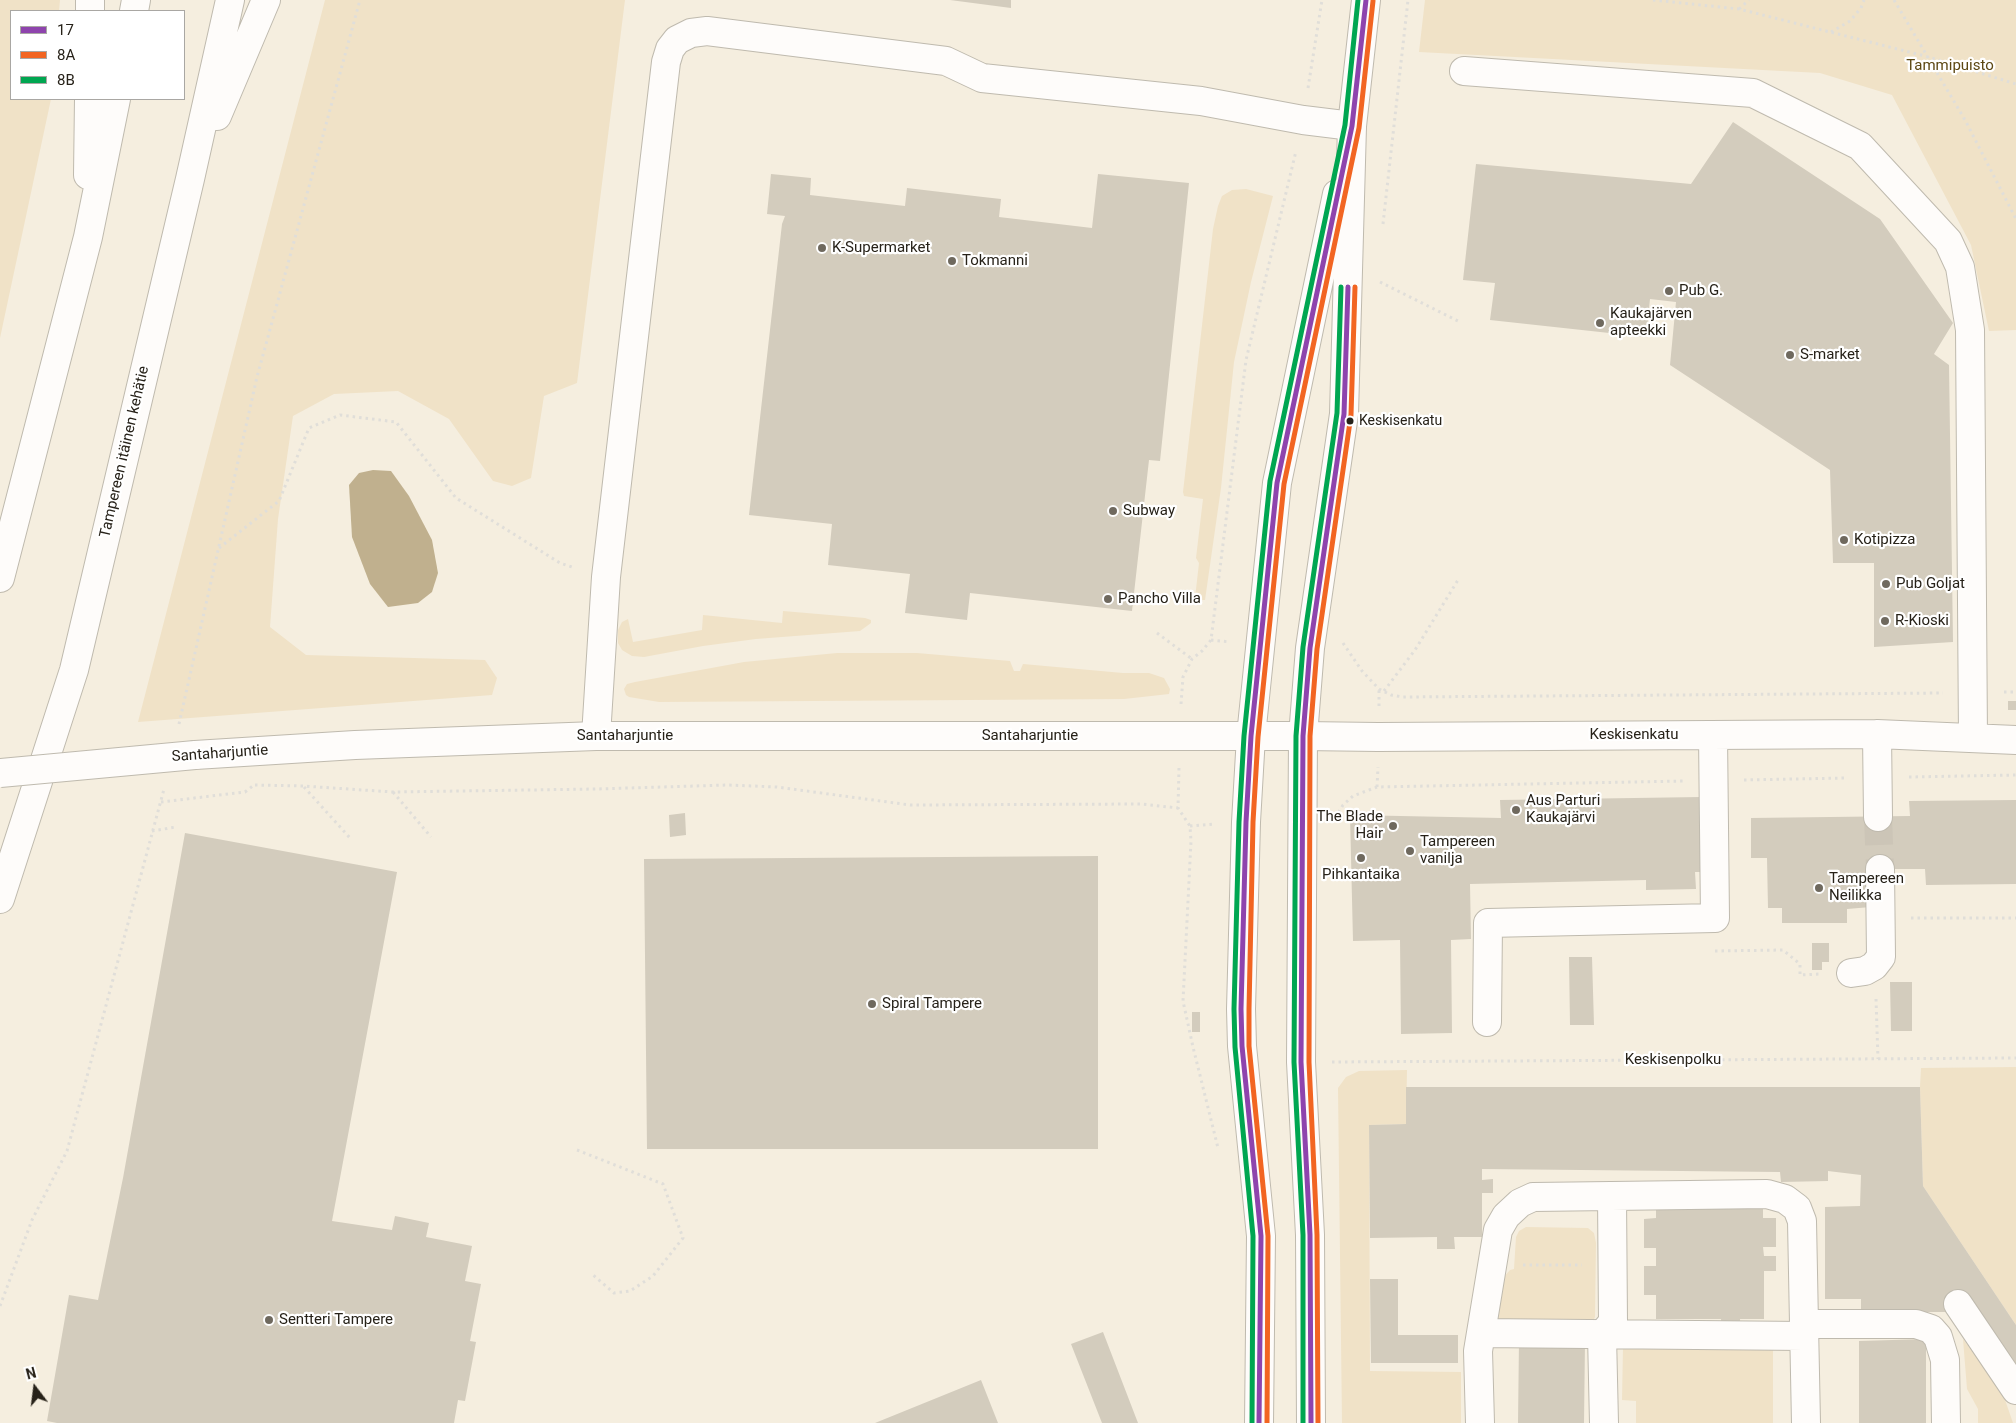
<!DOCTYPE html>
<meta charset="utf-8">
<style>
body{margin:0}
#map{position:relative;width:2016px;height:1423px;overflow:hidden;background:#f5eedf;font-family:Roboto,sans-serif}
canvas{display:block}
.legend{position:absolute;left:10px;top:10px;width:175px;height:90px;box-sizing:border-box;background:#fff;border:1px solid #a9a7a3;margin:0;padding:6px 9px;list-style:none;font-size:15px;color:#272219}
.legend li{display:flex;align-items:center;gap:10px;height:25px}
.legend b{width:25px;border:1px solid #a9a7a3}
.north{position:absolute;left:10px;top:1363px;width:50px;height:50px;-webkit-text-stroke:4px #fff;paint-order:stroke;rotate:345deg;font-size:14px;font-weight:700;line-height:20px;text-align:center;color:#272219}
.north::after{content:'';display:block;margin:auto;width:18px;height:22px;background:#272219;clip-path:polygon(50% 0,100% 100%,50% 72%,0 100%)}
</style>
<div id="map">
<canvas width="2016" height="1423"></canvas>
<ul class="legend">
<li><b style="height:6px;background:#8e44ad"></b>17</li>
<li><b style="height:6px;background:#f26522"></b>8A</li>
<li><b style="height:6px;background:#00a651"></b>8B</li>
</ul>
<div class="north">N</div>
</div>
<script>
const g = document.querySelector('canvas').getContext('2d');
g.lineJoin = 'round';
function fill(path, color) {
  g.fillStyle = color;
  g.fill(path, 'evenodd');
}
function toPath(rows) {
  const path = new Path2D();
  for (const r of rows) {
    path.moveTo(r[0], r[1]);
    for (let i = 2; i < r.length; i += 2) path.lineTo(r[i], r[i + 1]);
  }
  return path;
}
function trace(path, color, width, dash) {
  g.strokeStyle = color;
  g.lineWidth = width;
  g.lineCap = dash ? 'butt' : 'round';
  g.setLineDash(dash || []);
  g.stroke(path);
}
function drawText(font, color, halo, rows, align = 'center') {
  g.font = font + ' Roboto,sans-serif';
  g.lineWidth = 4.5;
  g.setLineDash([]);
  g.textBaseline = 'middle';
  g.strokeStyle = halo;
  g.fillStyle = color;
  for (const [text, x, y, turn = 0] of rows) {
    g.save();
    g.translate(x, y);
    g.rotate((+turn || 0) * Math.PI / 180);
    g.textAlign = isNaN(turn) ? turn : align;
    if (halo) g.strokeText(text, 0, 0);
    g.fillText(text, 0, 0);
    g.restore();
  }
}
fill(toPath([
 [0,0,60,0,59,11,11,11,11,99,51,99,0,338],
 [325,0,625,0,577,383,544,396,531,478,512,486,493,481,449,419,398,391,334,394,293,416,278,519,270,627,306,655,485,660,497,678,492,695,138,722],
 [1425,0,2016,0,2016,330,1989,331,1971,245,1892,95,1820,73,1419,52],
 [1246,189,1273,196,1251,282,1234,362,1221,488,1205,600,1198,600,1195,598,1199,563,1196,558,1203,499,1184,496,1183,492,1213,229,1218,206,1222,196,1232,190],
 [783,611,865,618,871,620,871,623,860,631,756,639,703,646,644,657,632,656,622,650,618,643,618,630,622,622,628,619,633,642,702,630,703,615,782,623],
 [837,653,917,653,1010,661,1014,671,1020,671,1023,664,1123,673,1149,673,1164,678,1170,689,1169,694,1124,699,659,702,629,697,626,695,624,689,627,684,635,682,744,662],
 [2016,1067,2016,1325,1923,1186,1920,1087,1921,1068],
 [1407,1070,1406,1124,1369,1125,1370,1371,1461,1372,1461,1423,1342,1423,1338,1088,1346,1077,1359,1071],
 [1526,1227,1588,1228,1594,1233,1596,1243,1595,1317,1593,1321,1497,1323,1501,1280,1510,1270,1514,1269,1516,1237,1519,1231],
 [1963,1339,2002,1391,2013,1423,1978,1423,1978,1409,1967,1389],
 [1773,1344,1773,1423,1636,1423,1636,1401,1622,1400,1623,1347]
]), '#f0e2c7');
fill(toPath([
 [373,470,391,471,409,496,432,540,438,573,432,592,418,603,388,607,370,584,352,537,349,485,359,473]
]), '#c0b08e');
fill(toPath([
 [950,0,1011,0,1011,8],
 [1733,122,1880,219,1953,323,1934,354,1949,365,1953,642,1874,647,1874,563,1833,563,1830,470,1670,365,1676,302,1650,299,1646,337,1490,320,1495,283,1463,280,1476,164,1691,184],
 [771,174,811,178,810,195,905,206,907,188,983,197,1001,199,999,217,1092,228,1098,174,1189,183,1160,461,1149,460,1132,611,970,593,967,620,905,613,910,574,828,565,832,524,749,515,782,224,785,216,767,214],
 [2008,701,2016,701,2016,710,2008,710],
 [1701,797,1702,872,1695,872,1696,889,1646,890,1646,880,1470,884,1471,939,1451,940,1452,1033,1401,1034,1400,940,1353,941,1350,815,1501,818,1500,800],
 [2016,800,2016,884,1926,885,1925,869,1871,869,1871,907,1847,909,1847,923,1782,923,1782,908,1768,908,1767,858,1751,858,1751,818,1910,816,1909,801],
 [685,813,686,835,670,837,669,815],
 [185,833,397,872,332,1221,392,1230,395,1216,429,1223,426,1237,472,1246,465,1281,481,1284,470,1341,476,1342,465,1401,458,1400,454,1423,57,1423,47,1421,69,1295,98,1300,123,1178],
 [1098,856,1098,1149,647,1149,644,859],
 [1812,943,1829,943,1829,962,1822,962,1822,970,1812,970],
 [1569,957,1592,957,1594,1025,1570,1025],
 [1890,982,1912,982,1912,1031,1891,1031],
 [1192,1012,1200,1012,1200,1032,1192,1032],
 [1406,1087,1920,1087,1923,1186,2016,1325,2016,1365,2014,1367,1958,1304,1946,1312,1861,1312,1861,1299,1825,1299,1825,1207,1860,1206,1861,1175,1828,1171,1828,1181,1781,1182,1780,1172,1482,1169,1482,1180,1493,1179,1493,1193,1482,1193,1482,1237,1454,1237,1455,1249,1437,1249,1437,1237,1370,1238,1369,1125,1406,1124],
 [1656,1207,1763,1207,1763,1218,1776,1218,1776,1247,1763,1247,1764,1256,1776,1256,1776,1271,1764,1271,1764,1319,1740,1319,1741,1331,1722,1331,1721,1319,1656,1319,1656,1295,1644,1295,1644,1266,1656,1266,1656,1248,1644,1248,1644,1219,1656,1218],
 [1370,1279,1398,1279,1398,1335,1458,1335,1458,1363,1371,1363],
 [1103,1332,1138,1423,1102,1423,1071,1344],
 [1926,1339,1926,1423,1859,1423,1859,1341],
 [1519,1340,1585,1341,1584,1423,1518,1423],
 [981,1380,998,1423,875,1423]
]), '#d3ccbd');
trace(toPath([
 [1878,817,1880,869]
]), '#ccc5b7', 28, [28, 14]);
const minor = toPath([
 [1464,71,1753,93,1860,146,1948,241,1960,267,1970,330,1973,738],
 [1877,734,1878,817],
 [596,736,606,577,666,62,670,49,677,40,691,33,707,31,946,61,982,78,1201,101,1303,120,1352,126],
 [1303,736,1378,737,1877,734,2016,740],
 [1851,973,1865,971,1874,966,1881,957,1880,869],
 [1487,1022,1488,923,1715,918,1713,735],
 [1958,1304,2016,1390],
 [1804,1324,1806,1423],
 [1481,1333,1804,1336],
 [1480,1423,1478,1351,1498,1230,1506,1216,1520,1203,1533,1197,1767,1194,1785,1199,1797,1208,1802,1221,1804,1324,1916,1324,1931,1329,1938,1337,1945,1360,1946,1423],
 [1604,1423,1602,1335,1613,1322,1612,1196]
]);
const major = toPath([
 [195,755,355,745,596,736,1303,736],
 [1259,1423,1261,1236,1242,1046,1241,1009,1246,822,1251,736,1277,483,1337,194],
 [1311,1423,1310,1235,1301,1062,1303,736,1310,648,1344,414,1352,126,1366,0]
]);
const highway = toPath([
 [90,11,90,0],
 [134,11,136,0],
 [217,116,266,0],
 [88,175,89,99],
 [0,578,88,237,116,99],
 [0,899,74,670,190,179,230,0]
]);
trace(minor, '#bfbaae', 30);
trace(major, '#bfbaae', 30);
trace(highway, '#bfbaae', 30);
trace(toPath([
 [1653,0,1739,9,1925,56,2016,84],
 [1894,0,1965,120,2016,219],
 [1739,9,1749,0],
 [1831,32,1850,21,1861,8,1864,0],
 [1308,88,1322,0],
 [1383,224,1408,0],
 [1380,282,1460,322],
 [219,548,279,501,309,428,340,415,396,422,456,498,560,563,575,568],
 [1157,633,1192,659],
 [1211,640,1230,642],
 [1343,643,1362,671,1379,689,1391,695,1403,697,1943,693],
 [1384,691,1415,650,1458,580],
 [2004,692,2016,692],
 [1181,704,1183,677,1192,659,1202,651,1211,640,1246,360,1296,151],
 [1379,706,1379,689],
 [179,724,257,377,360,0],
 [1179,768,1178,808,1190,826,1191,841,1183,1001,1193,1047,1218,1148],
 [1909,777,2016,775],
 [1744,780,1845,778],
 [255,785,303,786,393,792,596,789,728,785,777,787,910,805,1141,804,1178,808],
 [304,787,350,838],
 [1377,787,1378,767],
 [393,792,431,837],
 [161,802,245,792,254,785],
 [1335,818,1343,805,1353,796,1377,787,1683,781],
 [1190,826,1214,824],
 [152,831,176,827],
 [1911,918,2016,918],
 [1715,951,1783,950,1800,964,1800,975,1821,974],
 [1876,999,1878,1059],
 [1332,1062,2016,1058],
 [577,1150,663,1184,683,1238,653,1276,630,1291,614,1293,592,1274],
 [1523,1265,1582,1265],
 [0,1306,32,1220,67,1151,164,789]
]), '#e0ded9', 3, [2.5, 4]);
trace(minor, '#fefcfa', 28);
trace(major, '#fefcfa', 28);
trace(highway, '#fefcfa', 28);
const majorBridge = toPath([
 [0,773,195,755]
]);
trace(majorBridge, '#bfbaae', 30, []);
trace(majorBridge, '#fefcfa', 28);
trace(toPath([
 [1259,1423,1261,1236,1242,1046,1241,1009,1246,822,1251,736,1277,483,1352,126,1366,0],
 [1311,1423,1310,1235,1301,1062,1303,736,1310,648,1344,414,1348,287]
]), '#8e44ad', 5);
trace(toPath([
 [1267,1423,1268,1236,1249,1046,1249,1009,1253,822,1258,737,1284,484,1359,128,1373,1],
 [1318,1423,1317,1235,1309,1062,1310,736,1317,649,1351,415,1355,287]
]), '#f26522', 5);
trace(toPath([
 [1252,1423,1253,1236,1235,1047,1234,1009,1239,822,1244,736,1270,481,1345,125,1358,0],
 [1303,1423,1303,1235,1294,1062,1296,736,1303,647,1337,413,1341,287]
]), '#00a651', 5);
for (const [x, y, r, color] of [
 [822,248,5,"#6f695e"],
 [952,261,5,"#6f695e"],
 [1669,291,5,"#6f695e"],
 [1600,323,5,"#6f695e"],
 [1790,355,5,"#6f695e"],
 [1350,421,4.5,"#272219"],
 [1113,511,5,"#6f695e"],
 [1844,540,5,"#6f695e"],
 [1886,584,5,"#6f695e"],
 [1108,599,5,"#6f695e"],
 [1885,621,5,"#6f695e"],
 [1516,810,5,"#6f695e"],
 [1393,826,5,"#6f695e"],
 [1410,851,5,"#6f695e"],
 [1361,858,5,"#6f695e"],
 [1819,888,5,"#6f695e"],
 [872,1004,5,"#6f695e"],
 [269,1320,5,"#6f695e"]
]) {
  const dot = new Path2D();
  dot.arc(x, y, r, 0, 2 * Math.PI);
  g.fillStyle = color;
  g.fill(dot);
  trace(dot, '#fff', 2);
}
drawText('14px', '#272219', '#fff', [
 ["Keskisenkatu",1359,421]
], 'left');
drawText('15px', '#5c4712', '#fff', [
 ["Tammipuisto",1950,66]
]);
drawText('15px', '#272219', '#fff', [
 ["K-Supermarket",832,248],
 ["Tokmanni",962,261],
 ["Pub G.",1679,291],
 ["Kaukajärven",1610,314],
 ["apteekki",1610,331],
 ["S-market",1800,355],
 ["Subway",1123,511],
 ["Kotipizza",1854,540],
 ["Pub Goljat",1896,584],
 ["Pancho Villa",1118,599],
 ["R-Kioski",1895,621],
 ["Aus Parturi",1526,801],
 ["Kaukajärvi",1526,818],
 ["The Blade",1383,817,"right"],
 ["Hair",1383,834,"right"],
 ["Tampereen",1420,842],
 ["vanilja",1420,859],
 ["Pihkantaika",1361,875,"center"],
 ["Tampereen",1829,879],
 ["Neilikka",1829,896],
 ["Spiral Tampere",882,1004],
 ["Sentteri Tampere",279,1320]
], 'left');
drawText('15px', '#272219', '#fff', [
 ["Tampereen itäinen kehätie",125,452,-77],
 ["Keskisenkatu",1634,735],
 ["Santaharjuntie",625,736],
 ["Santaharjuntie",1030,736],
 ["Santaharjuntie",220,754,-4],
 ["Keskisenpolku",1673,1060]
]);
</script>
